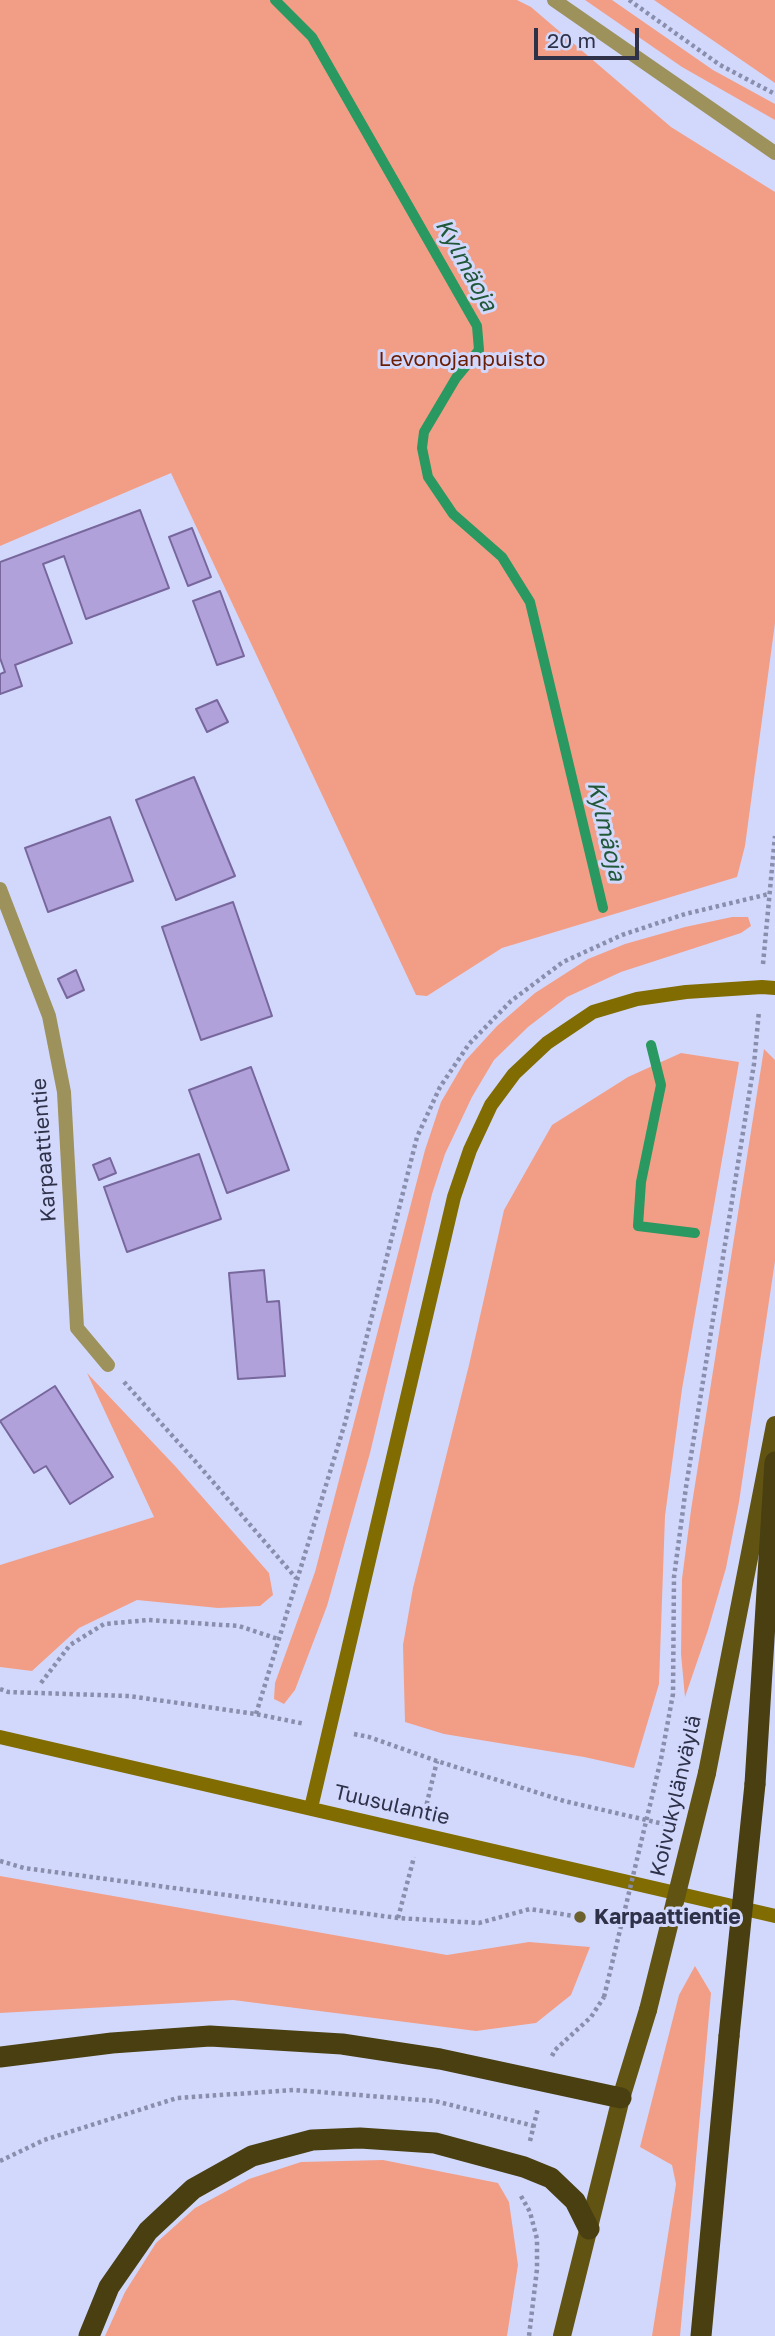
<!DOCTYPE html>
<meta charset="utf-8">
<style>
body{margin:0}
#map{position:relative;width:775px;height:2336px;overflow:hidden;background:#d2d8fc;font-family:"Golos Text",sans-serif}
canvas{display:block}
.scale{position:absolute;left:534px;top:28px;width:105px;height:32px;box-sizing:border-box;border:4px solid #2e3148;border-top:0;padding-left:9px;font-size:21px;line-height:24px;white-space:nowrap;color:#2e3148;-webkit-text-stroke:5px #d2d8fc;paint-order:stroke}
</style>
<div id="map">
<canvas width="775" height="2336"></canvas>
<div class="scale">20 m</div>
</div>
<script>
const g = document.querySelector('canvas').getContext('2d');
g.lineJoin = 'round';
function fill(path, color) {
  g.fillStyle = color;
  g.fill(path, 'evenodd');
}
function toPath(rows) {
  const path = new Path2D();
  for (const r of rows) {
    path.moveTo(r[0], r[1]);
    for (let i = 2; i < r.length; i += 2) path.lineTo(r[i], r[i + 1]);
  }
  return path;
}
function trace(path, color, width, dash) {
  g.strokeStyle = color;
  g.lineWidth = width;
  g.lineCap = dash ? 'butt' : 'round';
  g.setLineDash(dash || []);
  g.stroke(path);
}
function drawText(font, color, halo, rows, align = 'center') {
  g.font = font + ' "Golos Text",sans-serif';
  g.lineWidth = 6;
  g.setLineDash([]);
  g.textBaseline = 'middle';
  g.strokeStyle = halo;
  g.fillStyle = color;
  for (const [text, x, y, turn = 0] of rows) {
    g.save();
    g.translate(x, y);
    g.rotate((+turn || 0) * Math.PI / 180);
    g.textAlign = isNaN(turn) ? turn : align;
    if (halo) g.strokeText(text, 0, 0);
    g.fillText(text, 0, 0);
    g.restore();
  }
}
fill(toPath([
 [0,0,517,0,531,7,671,127,775,192,775,623,745,846,737,877,502,948,427,996,416,995,171,473,0,546],
 [585,0,612,0,713,70,775,104,775,120,682,67],
 [654,0,775,0,775,83],
 [732,917,748,917,751,926,741,933,621,972,567,997,528,1027,494,1060,472,1097,445,1154,432,1194,370,1453,327,1606,295,1690,284,1704,274,1699,275,1683,315,1572,425,1150,441,1102,465,1061,497,1026,535,993,588,959,625,944,685,927],
 [764,1049,775,1060,775,1261,739,1502,726,1568,708,1630,685,1697,681,1654,682,1579,691,1510],
 [681,1053,739,1062,682,1389,665,1516,659,1684,634,1768,584,1757,444,1734,405,1722,403,1645,413,1588,469,1365,504,1210,552,1125,628,1077],
 [87,1373,176,1467,269,1573,273,1595,260,1606,218,1608,137,1600,79,1628,32,1671,0,1667,0,1565,154,1517],
 [0,1876,447,1955,529,1942,590,1947,571,1995,536,2023,476,2031,233,2000,0,2013],
 [695,1966,711,1993,680,2336,652,2336,676,2184,672,2165,640,2147,679,1995],
 [383,2160,498,2183,509,2202,518,2265,507,2336,105,2336,125,2292,156,2243,195,2208,249,2179,301,2162]
]), '#f29e86');
trace(toPath([
 [275,0,312,37,477,326,479,350,456,378,424,432,422,448,428,477,453,514,502,557,530,602,603,908],
 [651,1045,661,1085,641,1182,638,1226,695,1233]
]), '#299861', 10);
const building = toPath([
 [140,510,169,588,86,619,64,556,43,564,72,643,15,665,22,686,0,694,0,674,5,672,0,658,0,562,140,510],
 [192,528,211,577,188,586,169,537,192,528],
 [220,591,244,656,217,665,193,601,220,591],
 [217,700,228,722,207,732,196,709,217,700],
 [194,777,235,876,176,900,136,800,194,777],
 [110,817,133,881,48,912,25,848,110,817],
 [233,902,272,1016,201,1040,162,927,233,902],
 [76,970,84,990,67,998,58,979,76,970],
 [251,1067,289,1170,227,1193,189,1090,251,1067],
 [199,1154,221,1219,127,1252,104,1187,199,1154],
 [110,1158,116,1173,99,1180,93,1165,110,1158],
 [264,1270,267,1302,279,1301,285,1376,238,1379,229,1273,264,1270],
 [55,1386,113,1477,70,1504,46,1466,34,1473,0,1421,55,1386]
]);
fill(building, '#b1a1da');
trace(building, '#77679c', 2);
trace(toPath([
 [629,0,720,65,775,94],
 [763,964,775,836],
 [124,1382,195,1461,296,1578],
 [41,1683,70,1645,104,1624,149,1620,239,1626,278,1639],
 [0,1689,8,1692,129,1696,256,1714,305,1724],
 [256,1714,345,1423,417,1137,440,1087,469,1044,511,1001,563,962,622,935,685,914,769,894],
 [354,1734,369,1737,437,1761,564,1801,668,1825],
 [661,1759,673,1694,674,1577,686,1487,754,1064,759,1011],
 [425,1811,437,1761],
 [0,1861,24,1868,398,1918,479,1923,530,1909,580,1917],
 [398,1918,414,1857],
 [552,2056,555,2050,591,2017,604,1997],
 [530,2141,538,2108],
 [0,2161,44,2140,177,2098,294,2090,435,2101,534,2126],
 [521,2196,530,2212,537,2239,537,2269,529,2336]
]), '#898eac', 4.5, [3.5, 3.5]);
trace(toPath([
 [554,0,775,153],
 [0,889,49,1016,64,1092,77,1328,108,1365]
]), '#9d915c', 14);
trace(toPath([
 [0,1737,775,1916],
 [311,1808,454,1197,470,1150,491,1105,514,1074,547,1043,593,1012,637,999,686,992,762,987,775,988]
]), '#806c00', 14);
trace(toPath([
 [707,1773,775,1425],
 [562,2336,621,2098,648,2010]
]), '#615413', 18);
trace(toPath([
 [755,1784,775,1462],
 [0,2057,112,2043,210,2036,342,2044,440,2059,621,2098],
 [89,2336,109,2287,148,2231,193,2189,252,2156,312,2140,360,2138,435,2143,524,2167,551,2178,575,2201,589,2229],
 [701,2336,729,2036]
]), '#493f11', 21);
trace(toPath([
 [604,1997,661,1759]
]), '#898eac', 4.5, [3.5, 3.5]);
trace(toPath([
 [648,2010,707,1773]
]), '#615413', 18);
trace(toPath([
 [729,2036,755,1784]
]), '#493f11', 21);
for (const [x, y, r, color] of [
 [580,1917,7,"#6c602d"]
]) {
  const dot = new Path2D();
  dot.arc(x, y, r, 0, 2 * Math.PI);
  g.fillStyle = color;
  g.fill(dot);
  trace(dot, '#d2d8fc', 2.5);
}
drawText('21px', '#6b1d04', '#d2d8fc', [
 ["Levonojanpuisto",462,359]
]);
drawText('21px', '#2e3148', '#d2d8fc', [
 ["Karpaattientie",44,1150,-94],
 ["Koivukylänväylä",676,1796,-77],
 ["Tuusulantie",392,1805,13]
]);
drawText('bold 21px', '#2e3148', '#d2d8fc', [
 ["Karpaattientie",594,1917]
], 'left');
drawText('italic 23px', '#21583a', '#d2d8fc', [
 ["Kylmäoja",466,265,61],
 ["Kylmäoja",606,831,77]
]);
</script>
